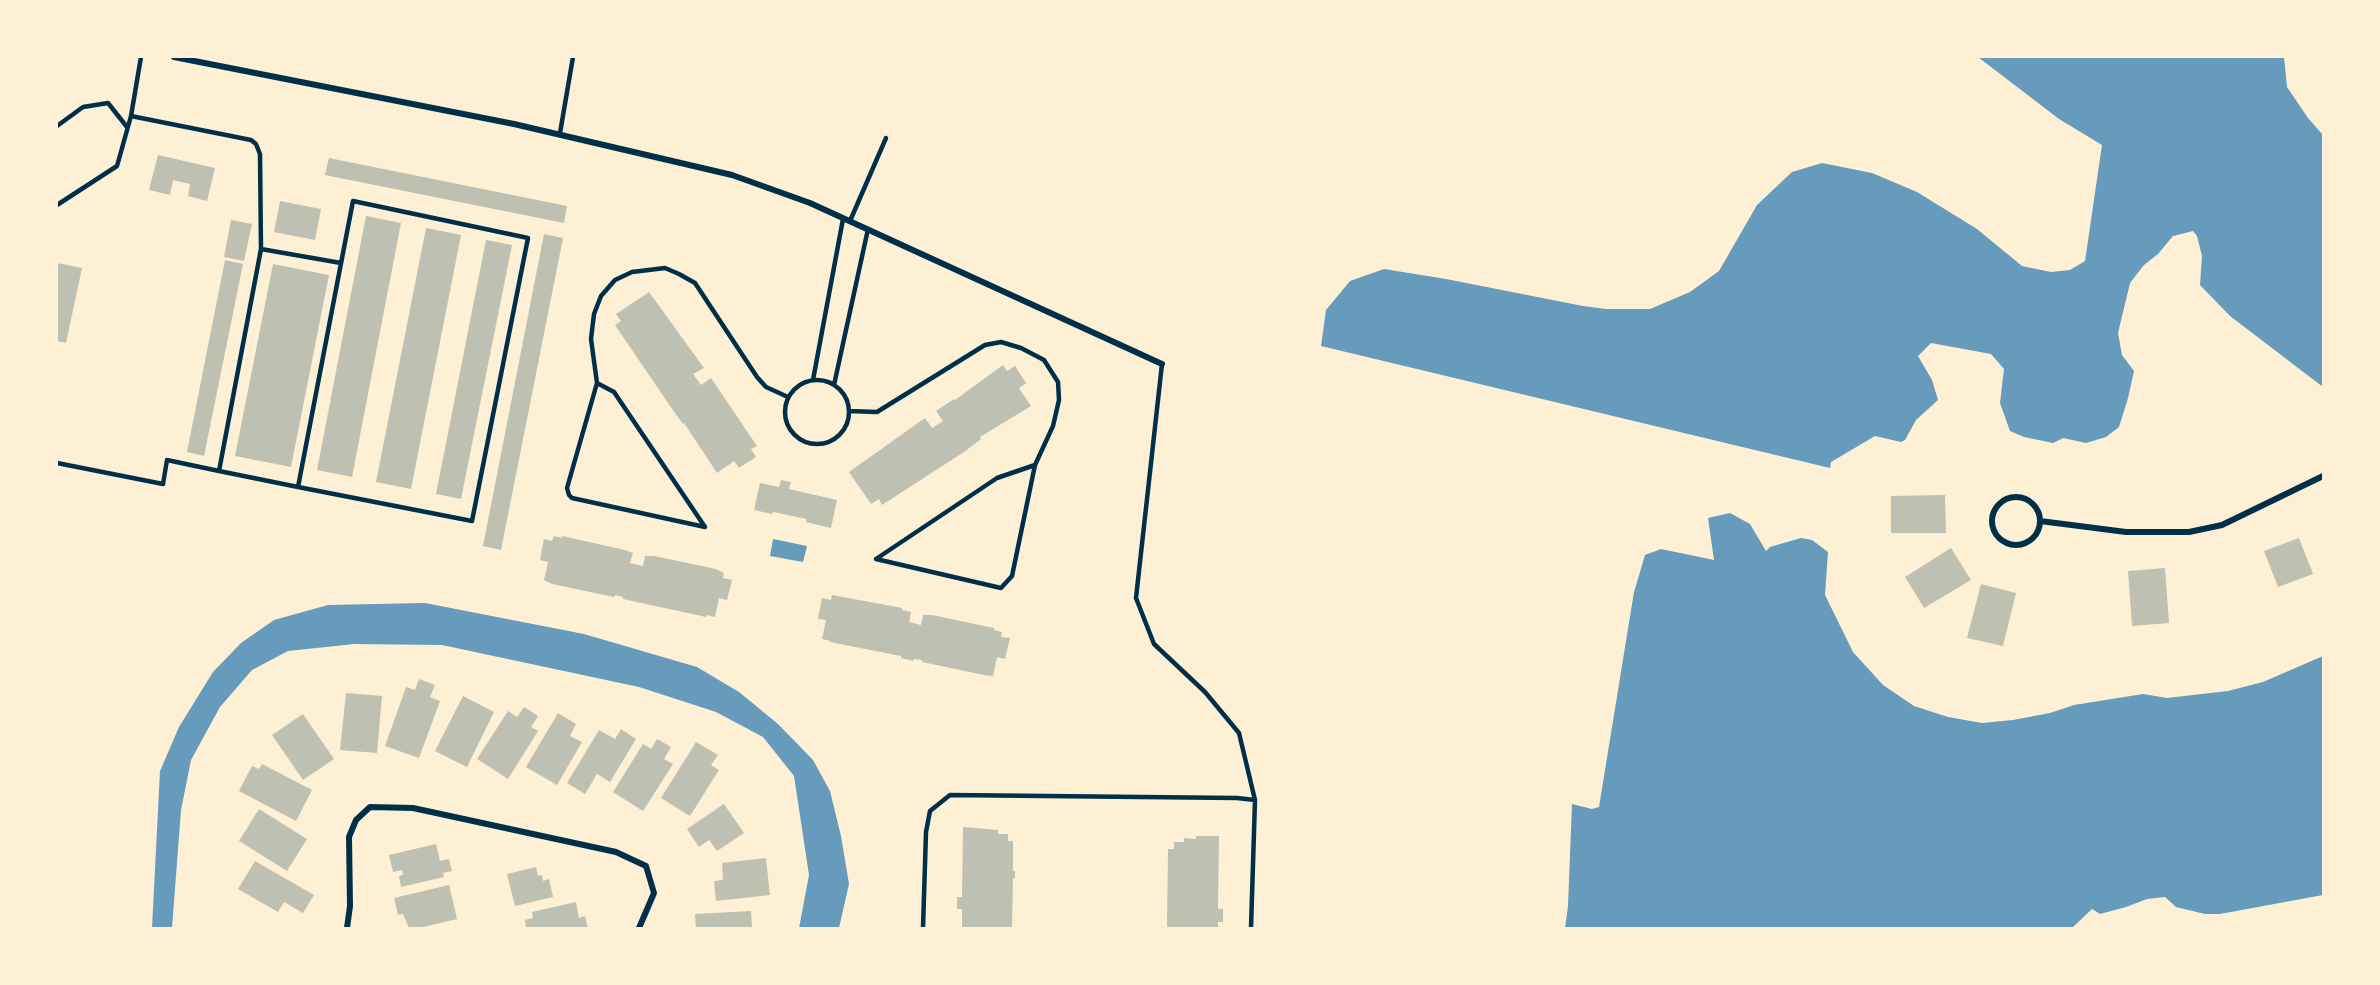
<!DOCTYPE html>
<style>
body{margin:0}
#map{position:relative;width:2380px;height:985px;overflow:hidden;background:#fdf0d5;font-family:Barlow,sans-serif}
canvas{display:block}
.frame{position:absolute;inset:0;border:58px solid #fdf0d5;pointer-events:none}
</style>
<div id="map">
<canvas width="2380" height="985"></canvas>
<div class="frame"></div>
</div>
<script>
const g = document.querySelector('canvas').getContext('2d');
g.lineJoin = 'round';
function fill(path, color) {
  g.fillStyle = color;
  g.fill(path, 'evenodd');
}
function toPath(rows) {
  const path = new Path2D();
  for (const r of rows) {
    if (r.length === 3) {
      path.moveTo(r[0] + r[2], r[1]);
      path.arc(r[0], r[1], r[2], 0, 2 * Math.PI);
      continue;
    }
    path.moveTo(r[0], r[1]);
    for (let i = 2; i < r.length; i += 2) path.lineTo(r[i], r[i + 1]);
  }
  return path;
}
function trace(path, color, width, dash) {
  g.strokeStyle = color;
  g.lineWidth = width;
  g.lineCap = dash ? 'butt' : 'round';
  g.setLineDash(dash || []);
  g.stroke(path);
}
fill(toPath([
 [1978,57,2284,57,2287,87,2308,118,2323,135,2323,387,2230,316,2200,285,2202,256,2197,236,2193,231,2173,236,2158,254,2144,265,2130,283,2118,333,2122,355,2134,371,2128,398,2119,427,2106,437,2086,443,2063,438,2053,443,2024,437,2010,431,2000,403,2004,369,1991,354,1931,343,1918,356,1932,380,1938,400,1916,420,1905,440,1901,442,1875,436,1831,462,1830,468,1321,346,1326,310,1350,281,1384,269,1446,279,1583,306,1606,309,1650,309,1690,292,1719,271,1757,205,1792,172,1822,163,1872,173,1917,192,1977,229,2022,266,2051,272,2070,270,2085,261,2102,145,2059,119],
 [1730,513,1750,524,1766,551,1770,547,1801,538,1812,540,1828,552,1825,595,1853,652,1883,685,1914,706,1948,717,1982,723,2013,720,2050,713,2074,705,2143,694,2167,698,2228,691,2263,682,2323,656,2323,895,2220,914,2205,914,2176,907,2165,897,2147,899,2126,907,2100,914,2092,909,2072,928,1565,928,1568,906,1572,804,1592,809,1599,807,1634,592,1645,555,1661,549,1714,560,1708,518],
 [773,539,807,546,803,562,770,556],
 [425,603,584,634,697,667,739,692,778,724,813,760,830,791,841,836,849,884,839,928,799,928,809,875,794,776,763,737,716,712,639,687,442,645,354,644,288,651,252,670,220,707,191,760,181,810,172,928,152,928,160,771,179,727,213,672,241,643,274,620,328,605]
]), '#669bbc');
fill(toPath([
 [158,155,215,168,207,201,188,196,190,184,173,180,170,195,149,190],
 [329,158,567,206,564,223,325,175],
 [280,201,321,209,315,240,274,232],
 [366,216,401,223,352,477,317,470],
 [231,220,252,224,244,261,224,257],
 [426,228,461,235,411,489,376,482],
 [544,234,563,238,501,550,483,546],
 [486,240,512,245,461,499,436,494],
 [225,260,243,264,204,456,187,452],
 [57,263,82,268,66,343,57,341],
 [273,264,329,275,291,467,235,456],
 [649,292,704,368,693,374,701,385,711,378,757,446,751,449,756,457,739,468,734,461,717,473,684,423,683,424,670,406,615,325,621,321,616,314],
 [1003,365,1007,371,1015,366,1026,383,1019,388,1031,406,980,437,981,439,964,452,882,505,879,499,871,504,849,472,925,418,932,428,943,421,936,411,954,399,955,400],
 [781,480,791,482,789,489,837,500,831,528,806,522,807,519,773,512,772,514,754,510,760,483,779,487],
 [1945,495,1946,533,1891,533,1891,496],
 [554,536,562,538,562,536,625,550,633,553,630,563,643,566,645,556,654,556,716,569,724,573,723,578,732,580,727,600,719,598,715,617,706,615,706,617,623,599,623,597,615,595,614,597,552,584,544,580,548,562,540,560,544,539,552,541],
 [2299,538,2313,574,2278,587,2264,551],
 [1951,548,1971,580,1924,608,1905,577],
 [2165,568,2169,623,2132,626,2128,571],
 [1981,584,2016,593,2003,646,1967,638],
 [832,595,902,608,902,610,911,612,909,622,921,625,923,615,932,615,994,628,994,630,1002,632,1001,637,1010,638,1005,659,997,657,993,676,984,675,922,662,922,660,914,659,913,661,901,658,901,656,830,642,831,641,822,639,826,620,818,619,822,598,831,600],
 [419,679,435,685,430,697,440,701,419,758,385,746,406,687,415,690],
 [346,693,382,696,377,753,340,750],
 [463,696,494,712,467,767,435,751],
 [524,707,538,716,531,727,538,731,508,779,477,759,508,711,517,717],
 [558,713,576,724,570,736,582,742,557,785,526,767],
 [303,714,334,759,303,780,272,735],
 [621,729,636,739,610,782,597,774,585,794,567,783,599,730,615,739],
 [657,739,671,747,664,759,673,764,643,811,613,792,643,744,651,749],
 [696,742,718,755,711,765,719,770,690,816,661,798],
 [262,764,312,790,296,821,239,791,252,766,259,769],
 [724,804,744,833,717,851,709,840,699,847,687,829],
 [259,809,307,839,287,871,239,841],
 [963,827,998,830,998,834,1008,834,1008,841,1013,841,1013,871,1015,871,1015,878,1013,878,1012,928,962,928,962,909,957,909,957,897,962,897],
 [1196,836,1219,836,1218,909,1223,909,1223,922,1218,922,1218,928,1167,928,1168,849,1174,849,1174,842,1184,842,1184,838,1196,839],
 [436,844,440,861,449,859,452,871,443,873,444,877,401,887,399,876,403,875,402,870,393,872,389,855],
 [766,858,770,895,716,901,714,881,723,880,722,863],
 [255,861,314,895,303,913,284,902,278,912,238,889],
 [536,867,538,876,542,875,543,881,549,879,553,897,515,906,507,874],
 [449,885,457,919,419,928,409,928,403,914,398,915,394,898],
 [576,902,579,918,585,916,588,928,526,928,525,920,533,918,532,912],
 [751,911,752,928,696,928,695,914]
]), '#bec0b2');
trace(toPath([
 [131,116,251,140,256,144,260,154,261,249,341,263],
 [57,126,83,107,108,103,127,127],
 [560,133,573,57],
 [57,205,117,166,131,116,141,57],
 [850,221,886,138],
 [1162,364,1136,598,1154,644,1205,692,1239,733,1255,800,1251,928],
 [813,380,843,219],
 [817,412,32],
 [597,383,567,488,569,495,572,498,705,527],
 [834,385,868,229],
 [849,411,877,412,985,345,1001,342,1021,348,1044,360,1058,382,1059,400,1053,426,1035,465,997,478,876,559],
 [57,463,163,484,167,460,219,471,298,487,472,521,528,238,353,201,298,487],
 [219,471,261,249],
 [705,527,614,392,597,383,591,339,594,314,601,296,615,280,632,272,665,268,679,274,695,283,757,377,766,387,788,397],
 [876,559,1001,588,1012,576,1035,465],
 [923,928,926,832,930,811,950,795,1237,798,1255,800]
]), '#003049', 4.5);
trace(toPath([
 [174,57,514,124,732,175,810,203,1162,364],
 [2016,521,24],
 [2040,521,2126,532,2189,532,2222,525,2323,476],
 [347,928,350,906,349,837,356,820,370,807,413,808,616,852,646,866,654,893,639,928]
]), '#003049', 6);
</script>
